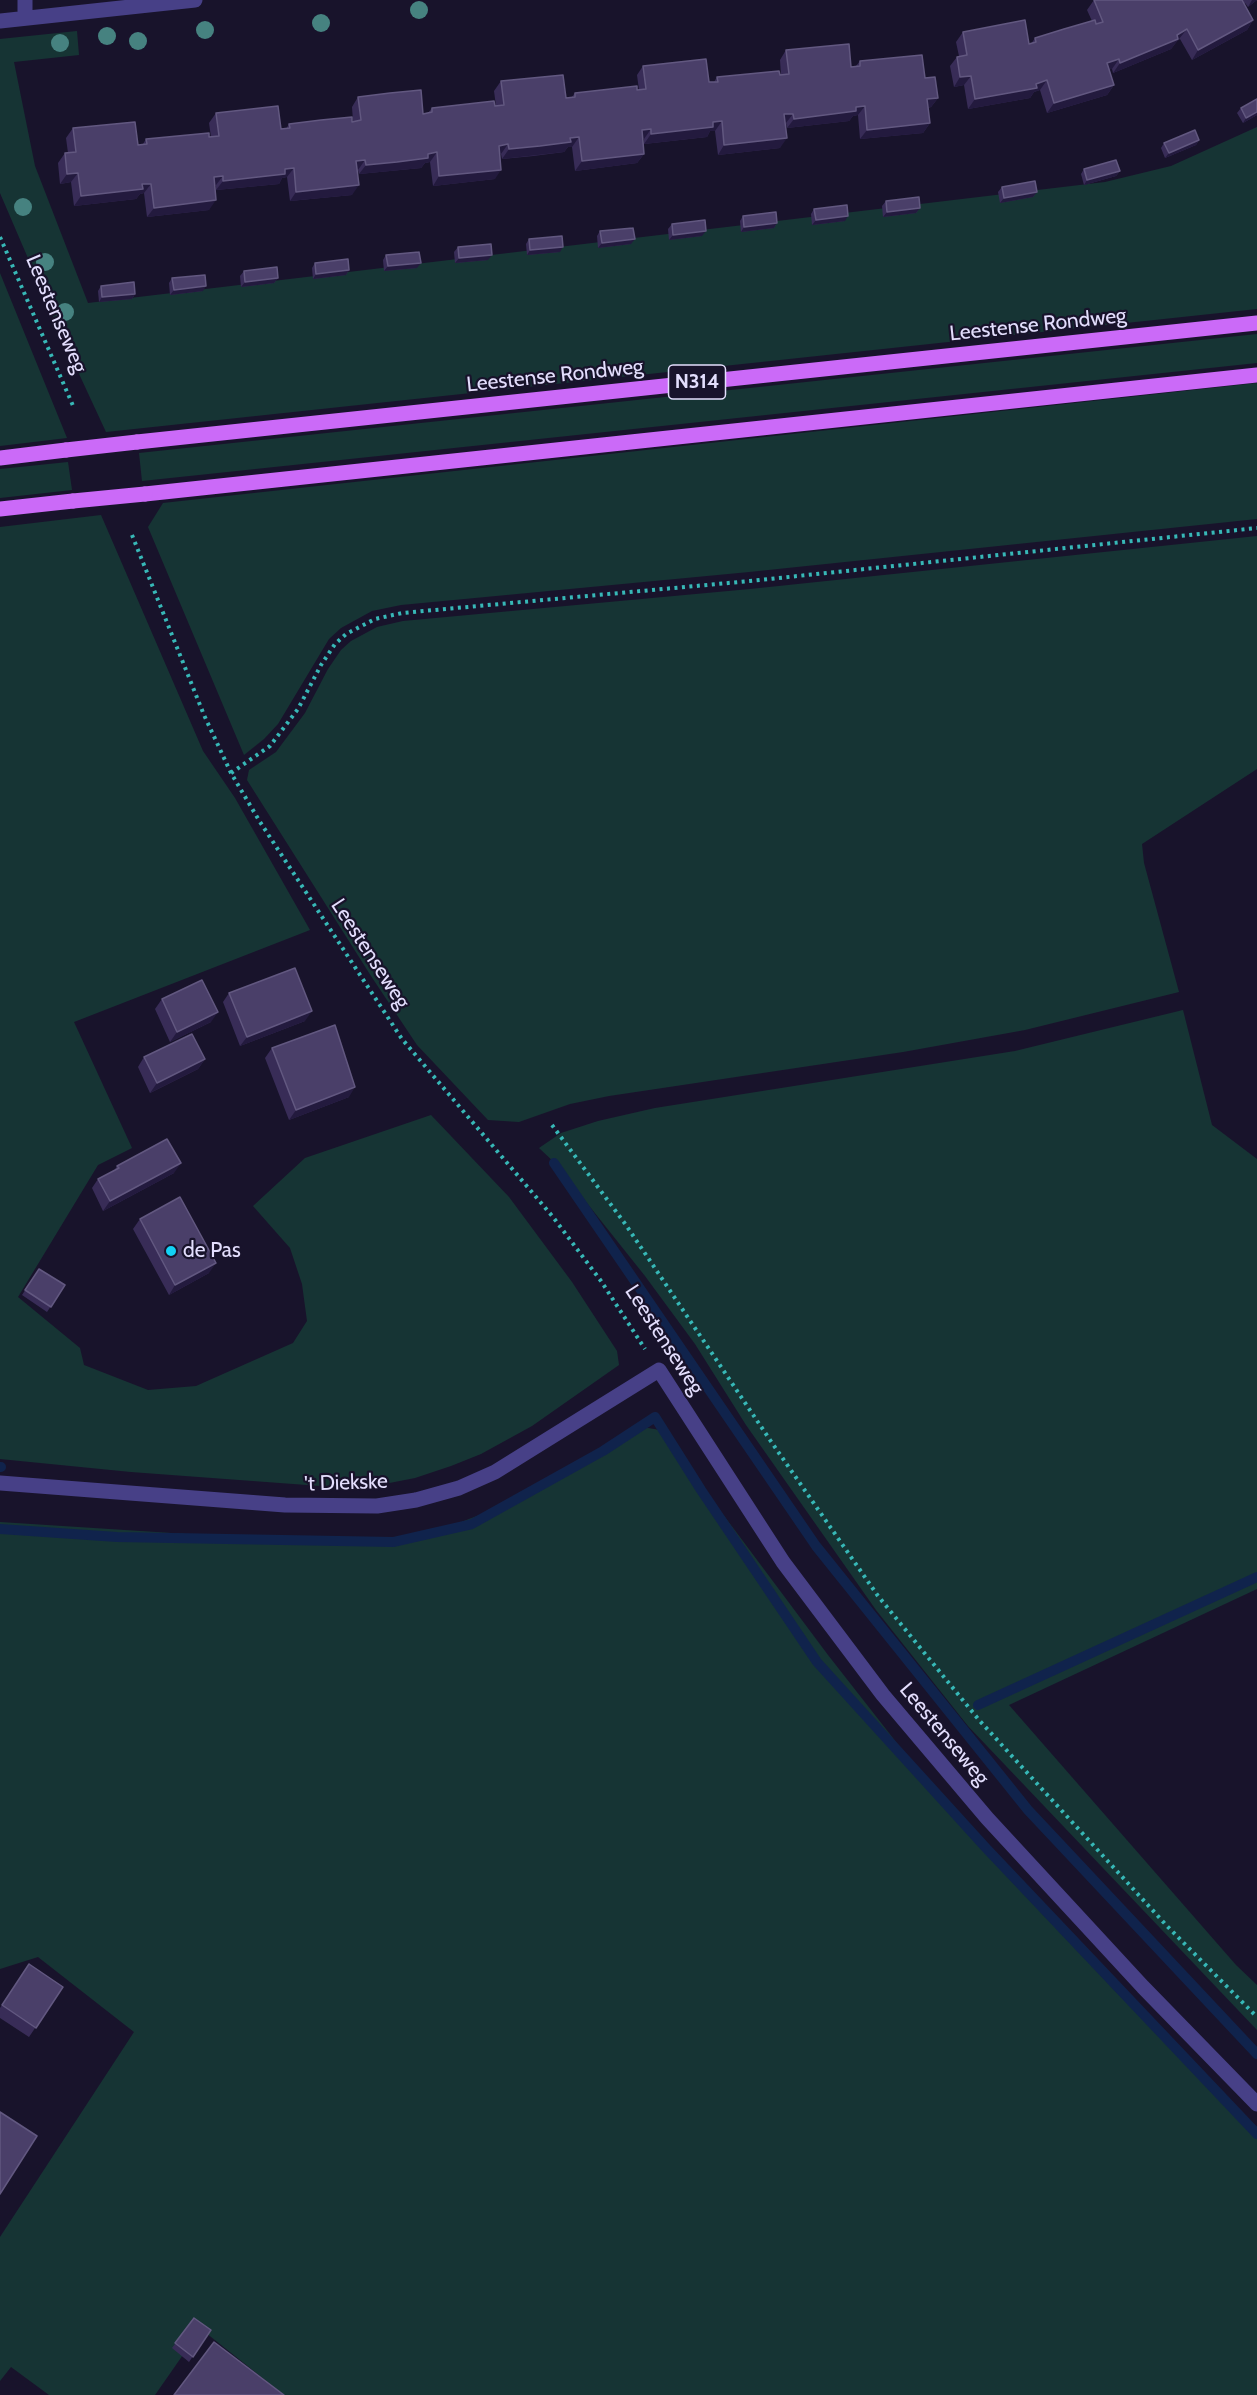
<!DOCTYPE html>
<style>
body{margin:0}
canvas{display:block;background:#18132b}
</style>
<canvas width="1257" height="2395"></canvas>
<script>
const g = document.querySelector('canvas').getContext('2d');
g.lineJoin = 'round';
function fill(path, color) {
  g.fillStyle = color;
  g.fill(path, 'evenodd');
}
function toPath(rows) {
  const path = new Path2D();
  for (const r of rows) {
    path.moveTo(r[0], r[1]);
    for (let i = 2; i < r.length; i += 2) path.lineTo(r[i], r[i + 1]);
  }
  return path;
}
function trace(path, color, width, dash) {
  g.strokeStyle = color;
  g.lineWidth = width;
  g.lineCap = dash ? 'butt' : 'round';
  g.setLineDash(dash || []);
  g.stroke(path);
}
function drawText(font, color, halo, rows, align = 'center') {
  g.font = font + ' Cabin,sans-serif';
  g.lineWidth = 4.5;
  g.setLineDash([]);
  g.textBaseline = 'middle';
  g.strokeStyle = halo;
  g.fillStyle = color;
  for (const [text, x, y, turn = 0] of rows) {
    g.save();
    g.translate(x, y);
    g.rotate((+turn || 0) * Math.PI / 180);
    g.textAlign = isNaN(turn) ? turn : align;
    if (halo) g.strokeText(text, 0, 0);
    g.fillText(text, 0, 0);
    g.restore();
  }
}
fill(toPath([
 [77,31,79,55,14,62,35,166,88,303,1105,182,1171,166,1257,127,1257,309,106,432,61,335,0,193,0,39],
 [0,273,67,438,0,446],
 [1257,334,1257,363,142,481,139,453],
 [1257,383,1257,519,749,572,401,605,372,611,341,628,329,639,278,724,264,739,244,755,148,527,163,503],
 [68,462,72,490,0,498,0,469],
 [101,515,203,751,235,798,310,930,74,1022,132,1148,98,1165,18,1297,80,1348,84,1365,148,1390,196,1386,293,1343,307,1321,302,1284,290,1248,253,1206,305,1158,431,1115,509,1197,572,1282,617,1351,619,1365,532,1426,481,1454,451,1466,415,1478,374,1486,334,1487,131,1472,0,1459,0,527],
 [1257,536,1257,769,1142,844,1144,863,1179,992,1025,1030,903,1052,609,1096,570,1104,519,1122,488,1120,417,1045,371,976,247,780,249,770,276,752,305,713,328,669,341,650,351,641,377,627,403,621,750,589],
 [1183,1010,1212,1125,1257,1159,1257,1589,1009,1705,1236,1965,1257,1985,1257,2030,968,1726,876,1610,746,1425,695,1344,645,1276,555,1163,539,1148,561,1133,598,1121,655,1108,1015,1051],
 [636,1426,660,1430,828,1655,918,1770,1005,1874,1119,1995,1257,2127,1257,2395,284,2395,201,2329,155,2395,49,2395,11,2367,0,2381,0,2237,134,2032,38,1957,0,1969,0,1522,359,1545,428,1535,515,1501,595,1456]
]), '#163434');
trace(toPath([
 [554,1163,816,1546,1028,1810,1257,2054],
 [0,1467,1,1467],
 [0,1529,117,1537,393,1542,472,1524,603,1451,655,1417,701,1490,817,1662,986,1848,1257,2134],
 [978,1705,1257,1577]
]), '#10234c', 10);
trace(toPath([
 [0,237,74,408],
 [132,535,204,715,231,773,260,822,402,1039,553,1217,601,1281,645,1349],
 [231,773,270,746,298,709,321,665,335,644,346,634,375,619,402,613,750,581,1257,528],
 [552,1125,626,1225,770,1440,878,1596,979,1720,1167,1926,1257,2017]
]), '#37b8b7', 4, [3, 4.5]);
trace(toPath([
 [25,0,25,18],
 [0,21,195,0],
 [0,1483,285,1505,377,1506,416,1500,459,1488,495,1472,659,1370,783,1562,883,1695,987,1818,1143,1987,1257,2104]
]), '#474087', 15);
trace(toPath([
 [137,442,1257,323],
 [0,458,66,450],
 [145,494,1257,375],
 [0,509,73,501]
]), '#cb6af8', 15);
trace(toPath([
 [66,450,137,442],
 [73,501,145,494]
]), '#cb6af8', 15);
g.fillStyle = '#468280';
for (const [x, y] of [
 [419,10],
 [321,23],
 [205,30],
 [107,36],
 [138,41],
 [60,43],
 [23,207],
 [45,262],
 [65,312]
]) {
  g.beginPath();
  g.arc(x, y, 9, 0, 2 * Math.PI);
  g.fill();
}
fill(toPath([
 [1094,0,1257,0,1248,7,1245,3,1244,4,1253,20,1247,30,1192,60,1180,39,1177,41,1171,49,1113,73,1112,69,1109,69,1114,85,1107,95,1047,113,1040,90,1034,92,1030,98,968,109,964,85,954,87,950,66,957,57,959,56,956,42,963,32,1029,44,1031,44,1035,38,1092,21,1087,10],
 [786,50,851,67,856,66,860,61,925,78,938,98,931,107,928,108,930,123,923,133,860,139,858,115,853,116,849,121,787,128,786,123,785,123,780,148,718,155,715,131,710,131,707,137,644,144,644,139,643,139,644,154,637,163,575,171,572,147,568,147,564,152,533,156,502,159,501,154,500,154,495,179,433,186,430,162,425,163,421,168,359,174,358,170,357,170,352,195,290,201,287,177,282,178,279,184,216,190,216,185,215,186,209,210,147,217,144,193,140,194,136,199,74,206,71,182,60,184,58,163,65,153,68,153,66,138,73,128,138,145,143,144,146,139,211,137,209,123,216,113,281,129,286,129,289,124,353,121,352,107,358,97,423,114,428,113,432,108,496,106,494,91,501,81,566,98,571,98,575,93,639,90,637,75,643,66,709,82,714,82,717,77,780,75,781,75,780,60],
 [1257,99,1257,115,1243,123,1237,113,1241,108],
 [1199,140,1196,145,1165,158,1161,148,1164,143],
 [1084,169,1120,171,1116,176,1084,185,1081,174],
 [1002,187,1037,192,1033,197,1000,203,998,192],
 [886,201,920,208,916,213,883,217,882,206],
 [814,209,845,221,812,225,811,214],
 [743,216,777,223,774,228,741,232,740,221],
 [672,224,702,236,669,240,668,229],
 [600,231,631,244,598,248,597,236],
 [529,239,560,252,527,255,526,244],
 [458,247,488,260,455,263,454,252],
 [386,255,417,268,384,271,383,260],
 [315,263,349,270,346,275,313,279,312,268],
 [244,271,278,278,274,283,241,287,240,276],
 [172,278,203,291,170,295,169,283],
 [101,286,135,294,132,299,99,302,98,291],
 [229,993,305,1021,240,1046,223,1002],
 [162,999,211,1022,170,1042,155,1009],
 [272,1048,349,1097,289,1120,265,1058],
 [144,1057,205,1059,198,1069,150,1093,138,1067],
 [117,1166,174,1173,103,1211,92,1188,98,1179,114,1171],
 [140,1219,209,1273,169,1295,133,1229],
 [39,1269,65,1285,47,1312,22,1295],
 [29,1964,63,1987,29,2037,0,2018,0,2008],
 [194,2318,211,2330,189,2362,172,2348]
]), '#382c57');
fill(toPath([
 [1252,0,1257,0,1248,7],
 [1253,20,1247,30,1192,60,1198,50],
 [1187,29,1171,49,1113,73,1120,63],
 [1119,59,1112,69,1101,72,1107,63],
 [971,76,964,85,954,87,960,77],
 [1047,80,1040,90,1034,92,1030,98,968,109,975,99],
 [1114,85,1107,95,1047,113,1054,103],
 [938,98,931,107,920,109,927,99],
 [865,106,858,115,853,116,849,121,787,128,794,119],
 [1257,112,1257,115,1243,123,1246,118],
 [784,114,793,114,786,123,777,124],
 [722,121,715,131,710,131,707,137,644,144,651,134],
 [930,123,923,133,860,139,867,130],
 [651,129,644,139,635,140,642,130],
 [579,137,572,147,568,147,564,152,502,159,509,149,570,138],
 [787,138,780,148,718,155,724,145],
 [1199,140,1196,145,1165,158,1169,153],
 [508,144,501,154,492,155,499,146],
 [437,152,430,162,425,163,421,168,359,174,366,165],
 [644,154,637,163,575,171,582,161],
 [365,160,358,170,349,171,356,161],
 [294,168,287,177,282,178,279,184,216,190,223,181],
 [501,170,495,179,433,186,439,176],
 [1120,171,1116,176,1084,185,1087,180],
 [78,173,71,182,60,184,67,174],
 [223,176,216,185,207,187,214,177],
 [142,184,151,184,144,193,140,194,136,199,74,206,81,196],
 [359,185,352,195,290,201,296,192],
 [1037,192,1033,197,1000,203,1004,198],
 [216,200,209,210,147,217,154,208],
 [920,208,916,213,883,217,887,212],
 [848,216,845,221,812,225,816,220],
 [777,223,774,228,741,232,744,227],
 [706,231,702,236,669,240,673,235],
 [635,239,631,244,598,248,602,243],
 [563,247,560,252,527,255,530,250],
 [492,255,488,260,455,263,459,258],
 [421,263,417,268,384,271,388,266],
 [349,270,346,275,313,279,316,274],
 [278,278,274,283,241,287,245,282],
 [206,286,203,291,170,295,174,290],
 [135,294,132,299,99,302,102,297],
 [312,1011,305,1021,240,1046,247,1037],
 [218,1012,211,1022,170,1042,177,1032],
 [205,1059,198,1069,150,1093,157,1083],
 [355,1087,349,1097,289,1120,296,1110],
 [181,1163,174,1173,103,1211,110,1201],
 [216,1263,209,1273,169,1295,175,1285]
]), '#231a3e');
const building = toPath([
 [1094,0,1242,0,1253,20,1198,50,1187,29,1177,35,1178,39,1120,63,1119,59,1107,63,1114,85,1054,103,1047,80,1036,84,1037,88,975,99,971,76,960,77,957,57,967,55,963,32,1025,20,1029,44,1036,42,1035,38,1064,29,1095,20,1096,24,1103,22,1094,0],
 [849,44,851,67,860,66,860,61,922,55,925,78,935,77,938,98,927,99,930,123,867,130,865,106,856,107,856,111,794,119,793,114,784,114,787,138,724,145,722,121,713,122,713,127,651,134,651,129,642,130,644,154,582,161,579,137,570,138,571,142,540,146,509,149,508,144,499,146,501,170,439,176,437,152,428,154,428,158,397,162,366,165,365,160,356,161,359,185,296,192,294,168,285,169,285,174,223,181,223,176,214,177,216,200,154,208,151,184,142,184,143,189,81,196,78,173,67,174,65,153,76,152,73,128,135,122,138,145,147,144,146,139,209,133,209,137,219,136,216,113,278,106,281,129,290,128,289,124,321,120,352,117,352,122,361,120,358,97,390,93,421,90,423,114,432,112,432,108,494,101,495,106,504,105,501,81,563,75,566,98,575,97,575,93,637,86,637,90,646,89,643,66,706,59,709,82,718,82,717,77,779,71,780,75,789,74,786,50,849,44],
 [1257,99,1257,112,1246,118,1241,108,1257,99],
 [1195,130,1199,140,1169,153,1164,143,1195,130],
 [1116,160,1120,171,1087,180,1084,169,1116,160],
 [1035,181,1037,192,1004,198,1002,187,1035,181],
 [919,197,920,208,887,212,886,201,919,197],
 [847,205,848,216,816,220,814,209,847,205],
 [776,212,777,223,744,227,743,216,776,212],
 [705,220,706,231,673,235,672,224,705,220],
 [633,228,635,239,602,243,600,231,633,228],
 [562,236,563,247,530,250,529,239,562,236],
 [491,244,492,255,459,258,458,247,491,244],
 [419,252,421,263,388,266,386,255,419,252],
 [348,259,349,270,316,274,315,263,348,259],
 [277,267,278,278,245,282,244,271,277,267],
 [205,275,206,286,174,290,172,278,205,275],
 [134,282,135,294,102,297,101,286,134,282],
 [295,968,312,1011,247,1037,229,993,295,968],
 [202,980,218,1012,177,1032,162,999,202,980],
 [335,1025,355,1087,296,1110,272,1048,335,1025],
 [192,1034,205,1059,157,1083,144,1057,192,1034],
 [167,1139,181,1163,110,1201,98,1179,119,1168,117,1166,167,1139],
 [180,1197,216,1263,175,1285,140,1219,180,1197],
 [39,1269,65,1285,51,1307,25,1290,39,1269],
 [29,1964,63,1987,36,2028,2,2005,29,1964],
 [0,2112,37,2136,0,2194,0,2112],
 [194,2318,211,2330,193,2357,175,2343,194,2318],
 [214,2342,284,2395,174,2395,214,2342]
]);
fill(building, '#4a3f69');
trace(building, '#625880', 1.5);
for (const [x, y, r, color] of [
 [171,1251,6,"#13d1f4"]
]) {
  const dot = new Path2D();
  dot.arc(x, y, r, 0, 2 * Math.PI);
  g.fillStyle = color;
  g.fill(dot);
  trace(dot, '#18132b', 2);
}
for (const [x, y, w] of [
 [697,382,57]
]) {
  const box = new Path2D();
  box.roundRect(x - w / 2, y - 17, w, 34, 4.5);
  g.fillStyle = '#18132b';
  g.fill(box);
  trace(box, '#e3defd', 1.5);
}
drawText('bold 20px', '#e3defd', null, [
 ["N314",697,382]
]);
drawText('21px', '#e3defd', '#18132b', [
 ["Leestenseweg",56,314,67],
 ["Leestense Rondweg",1038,325,-6],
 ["Leestense Rondweg",555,376,-6],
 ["Leestenseweg",370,954,57],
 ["Leestenseweg",664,1340,57],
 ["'t Diekske",346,1483,-2],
 ["Leestenseweg",944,1734,50]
]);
drawText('21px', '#e3defd', '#18132b', [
 ["de Pas",183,1251]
], 'left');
</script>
